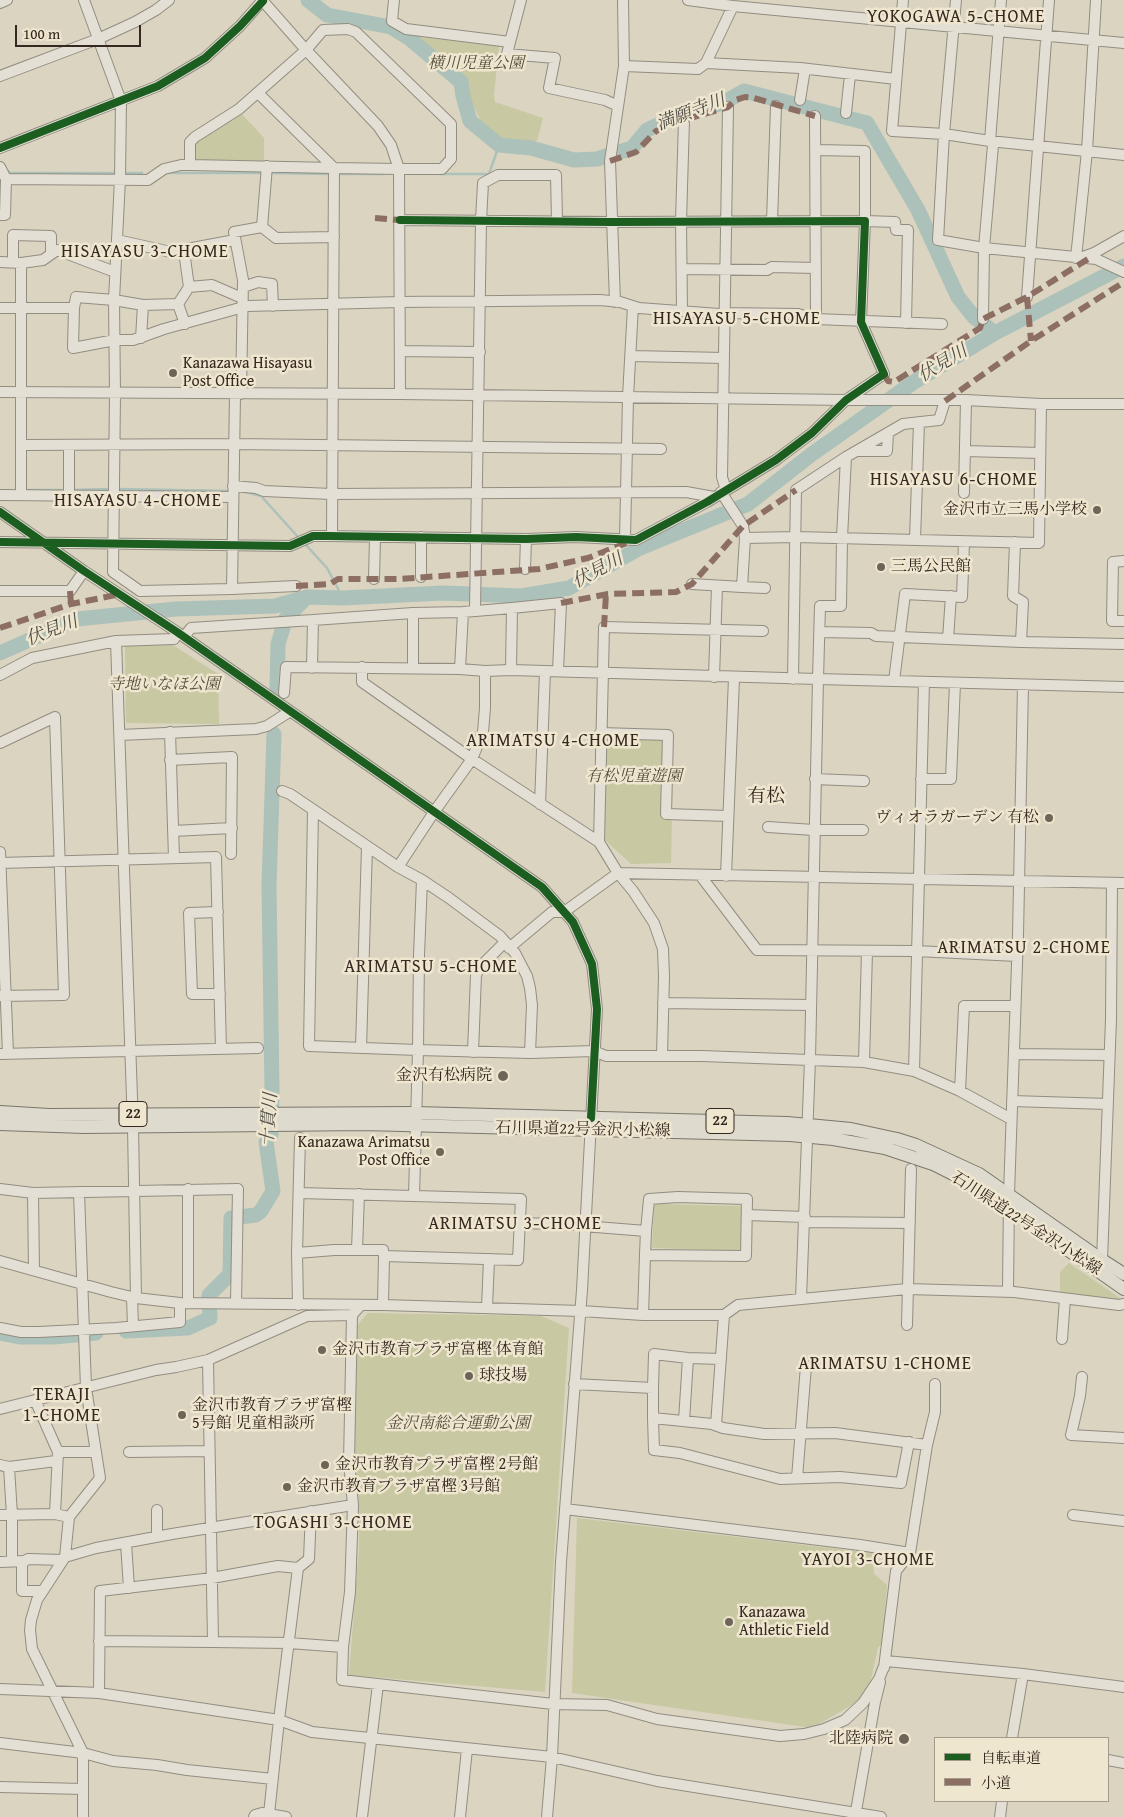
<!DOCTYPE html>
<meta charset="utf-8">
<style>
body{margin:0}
#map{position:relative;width:1124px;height:1817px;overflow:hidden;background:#dbd4c0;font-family:"Gentium Book Plus","Noto Serif JP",serif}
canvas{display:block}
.legend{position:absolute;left:934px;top:1737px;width:175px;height:65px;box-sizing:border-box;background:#efe6cf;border:1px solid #a49a89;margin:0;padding:6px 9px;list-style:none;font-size:15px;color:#342820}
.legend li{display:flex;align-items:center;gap:10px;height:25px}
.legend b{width:25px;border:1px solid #a49a89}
.scale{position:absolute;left:15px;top:25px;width:126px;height:22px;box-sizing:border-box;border:2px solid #342820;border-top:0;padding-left:6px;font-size:15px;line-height:18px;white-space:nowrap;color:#342820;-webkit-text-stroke:4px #efe6cf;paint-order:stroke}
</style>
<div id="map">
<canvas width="1124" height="1817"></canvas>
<ul class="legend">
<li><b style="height:6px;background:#1b5e20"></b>自転車道</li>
<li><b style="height:6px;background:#8d6e63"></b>小道</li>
</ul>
<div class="scale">100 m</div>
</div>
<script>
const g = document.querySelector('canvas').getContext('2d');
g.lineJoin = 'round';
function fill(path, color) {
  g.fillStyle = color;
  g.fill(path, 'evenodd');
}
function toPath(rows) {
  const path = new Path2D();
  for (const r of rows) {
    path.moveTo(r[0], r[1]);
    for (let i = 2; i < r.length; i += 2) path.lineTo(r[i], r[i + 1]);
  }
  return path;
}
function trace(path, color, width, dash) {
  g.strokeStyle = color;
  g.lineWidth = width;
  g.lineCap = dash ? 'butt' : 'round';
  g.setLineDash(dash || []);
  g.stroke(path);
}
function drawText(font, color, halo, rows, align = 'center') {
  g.font = font + ' "Gentium Book Plus","Noto Serif JP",serif';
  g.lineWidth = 5;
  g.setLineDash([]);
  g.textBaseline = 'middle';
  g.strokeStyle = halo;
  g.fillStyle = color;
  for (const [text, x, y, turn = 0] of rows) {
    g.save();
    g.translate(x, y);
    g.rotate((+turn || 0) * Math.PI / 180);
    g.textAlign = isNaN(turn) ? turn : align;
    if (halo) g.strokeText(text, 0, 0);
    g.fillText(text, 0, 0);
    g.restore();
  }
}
fill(toPath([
 [413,36,499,46,494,95,495,102,543,118,537,141,509,143,492,136,481,121,465,89,465,80],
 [242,114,264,138,264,163,192,162,195,141],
 [125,645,173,645,218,674,219,724,126,723],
 [604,736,664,736,663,818,672,817,671,863,631,864,604,839],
 [654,1204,743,1206,743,1251,652,1248],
 [1069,1263,1120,1298,1118,1302,1060,1293,1060,1272],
 [368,1313,541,1316,569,1328,545,1692,349,1675,359,1547,359,1502,353,1460,355,1328],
 [577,1518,872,1553,874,1574,887,1585,882,1644,878,1647,870,1684,862,1699,812,1728,572,1693]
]), '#c8c8a3');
trace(toPath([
 [8,171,10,173,114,173],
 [127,173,142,173],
 [168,173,262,173],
 [269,173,330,174],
 [340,174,384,174],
 [439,174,489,174,499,145],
 [116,489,231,491],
 [26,490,66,490],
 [71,490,111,489],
 [246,492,261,496,299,538],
 [305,544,327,568,343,598]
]), '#acc1b9', 2.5);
trace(toPath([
 [308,0,327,15,391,27,410,39,461,82,463,96,470,121,499,145,531,148,574,160,597,159,632,148,647,130,681,114,723,103,744,91,867,123,918,210,958,297,974,317,995,333],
 [0,653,77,619,176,609,275,606,307,597,343,598,443,593,521,596,569,588,640,548,748,504,812,454,914,382,995,333,1124,266],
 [277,689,278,644,286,618,306,598],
 [126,1331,188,1328,210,1318,209,1295,230,1274,231,1218,256,1215,261,1211,273,1191,266,1142,271,1134,272,1090,269,885,274,734],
 [0,1333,20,1337,54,1337,96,1333]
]), '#acc1b9', 15);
const minor = toPath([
 [84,0,121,101,120,179,114,300,115,394,113,572,140,591,232,589,296,586],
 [262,0,306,50,378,126,391,145,399,169,400,394],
 [394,0,392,21,406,29,510,42,507,54,555,58,549,88,605,100,618,106],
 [688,0,733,6,1124,43],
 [903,0,892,131,944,134,990,141,1124,155],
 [956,0,944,134,938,240,984,248,1096,259,1124,272],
 [0,3,7,0],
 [510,42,521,0],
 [706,63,733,6],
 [624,66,698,69,706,63,800,68,896,79],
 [0,76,98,39,135,22,156,10,169,0],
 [258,93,334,168,332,536],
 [800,100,805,69],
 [846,113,850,75],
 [815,116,816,319],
 [0,148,158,86,205,58,240,26,263,0],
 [815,150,865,151,865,221,895,222,896,230,908,230,906,323],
 [267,166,262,227,276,238,334,237],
 [0,167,6,179,5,215,0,215],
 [6,179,148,180,164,169,181,165,190,165,334,168,399,169,442,169,451,159,451,124,356,32,348,29,323,30,306,50,239,109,195,137,190,142,190,165],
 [772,221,776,106],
 [117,240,171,252,235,240],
 [184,251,189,287],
 [1083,257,1094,253,1124,236],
 [1076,258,1087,151,1096,0],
 [0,262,21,263,21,495],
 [13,262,13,235,51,236,51,254],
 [21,263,43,260,57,250,115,272],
 [682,269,767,270,772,267,816,268],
 [243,287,258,282,272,284,273,306],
 [1027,297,1049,0],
 [615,302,610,161,624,66,623,0],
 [178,304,189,287,212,285,242,298],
 [0,308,74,308,76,297,114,300,143,305,178,304,185,324],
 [74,308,73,348,115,340,133,340,164,329,247,306,400,302,600,300,620,302,639,308,719,314,725,313,798,314,816,319,942,324],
 [682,311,681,221,684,120],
 [983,319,984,248,993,145,990,141,1001,0],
 [141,338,143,305],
 [400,351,480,352],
 [631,356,724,358],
 [0,392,400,394,846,400,966,400,1041,404,1124,404],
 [241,394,243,280,234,232,262,227],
 [22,445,234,444,661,449],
 [857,451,887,451,888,433],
 [965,451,1040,453],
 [233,486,256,488,264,491,331,494,686,492,714,497],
 [726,490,722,477,728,107],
 [721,492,743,526,745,538,795,537,1039,543,1041,404],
 [964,493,966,400],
 [0,495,233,497],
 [69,496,69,445],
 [0,512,84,571,177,632,542,887,573,922,592,964,597,1009,582,1290,561,1562,552,1757,547,1817],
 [625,539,628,397,633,306],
 [915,540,919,422],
 [0,542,290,546,313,536,327,536,526,539,576,537,636,540,707,502,776,460,812,433,846,400,884,374,861,322,865,221,611,222,400,220],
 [1015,542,1013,596,1023,602,1021,642],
 [1124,561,1113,562,1112,621,1124,621],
 [525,569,526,539],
 [421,577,421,537],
 [374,579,375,537],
 [692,584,742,587,745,538],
 [742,587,765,588],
 [232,589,235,394],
 [0,591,70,591,84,571],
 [475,610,481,221,483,183,498,175,556,175,557,221],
 [413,613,413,668],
 [820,632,871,633,876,636,1021,642,1124,644],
 [184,637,191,628,313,620],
 [948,639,951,596],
 [116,641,174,639,177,632],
 [362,667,362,682,472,759,599,842,618,873,633,891,654,923,663,949,664,976,662,1056],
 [312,668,313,620,413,613,463,612,512,608],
 [460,669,463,612],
 [511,670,512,608,561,603,558,671],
 [0,675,32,658,116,641,133,1126,136,1298],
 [714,677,717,586],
 [793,679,796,490,846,457,903,424,939,420,945,401],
 [894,681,905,594,962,597,964,542],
 [284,693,286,667,460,669,485,671,511,670,818,679,820,606,841,606,842,538,846,457],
 [170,732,174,858],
 [600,733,668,735,666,814,728,816],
 [120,735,256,729,267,726,289,712],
 [0,743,55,717,64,995,0,996],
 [170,760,232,757,231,854],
 [815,779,864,781],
 [921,779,951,779,955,683],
 [282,791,290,794,398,867,434,812,472,759,483,732,485,708,485,671],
 [540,804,545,671],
 [768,827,814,830,863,830],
 [173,831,232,828],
 [599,842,604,627,763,631],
 [0,852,8,1054],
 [0,863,216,857,221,1049],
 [398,867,422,880,449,898,500,936,515,953,527,976,530,988,532,1005,530,1053],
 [700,875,757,950,916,951,1017,956],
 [726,876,734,678],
 [422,880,419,955,418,1050,530,1053,594,1051,606,1056,702,1056,864,1062,914,1071,960,1091],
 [218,912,189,913,192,994,220,994],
 [509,948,552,912,564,912,618,873,1124,883],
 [663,1003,811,1005],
 [361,1048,367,846],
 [473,1052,476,975,480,967,505,942],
 [0,1054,258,1048],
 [1014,1054,1109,1055],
 [864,1062,867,951],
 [914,1071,924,682],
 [1012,1101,1108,1104],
 [1011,1119,960,1091,964,1006,1015,1006],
 [0,1189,33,1193],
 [188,1189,188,1303],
 [79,1192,86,1388,100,1478,69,1517,65,1557,37,1600,31,1620,30,1630,32,1649,83,1753,83,1817],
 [299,1193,414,1196],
 [747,1215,805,1217],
 [805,1222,910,1223],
 [520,1223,586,1225,596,1227,646,1231],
 [357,1250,359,1194],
 [297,1253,334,1250,383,1250,384,1256,518,1260,521,1199,414,1196,418,1050,309,1046,313,810],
 [1102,1260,1111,1019,1112,883],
 [0,1261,111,1292,136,1298,180,1303,383,1305,581,1311,643,1315,724,1315,738,1305,907,1289,1014,1292,1119,1305,1124,1304],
 [34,1270,33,1193,238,1189,236,1303],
 [1008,1292,1009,1194,1018,935,1023,685],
 [132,1297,133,1326],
 [801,1299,810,1059,818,679,1124,687],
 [298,1305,297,1253,300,1138],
 [361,1305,352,1315,349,1462,353,1505,350,1592,343,1647,342,1680,553,1704,607,1705,657,1719,780,1736,804,1734,824,1729,845,1720,863,1703,879,1679,886,1661,1023,1674,1124,1687],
 [383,1305,384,1256],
 [487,1308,489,1259],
 [643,1315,645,1255,646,1231,649,1199,678,1197,747,1199,746,1256,645,1255],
 [907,1325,911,1169],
 [0,1328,21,1332,39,1332,116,1328,180,1322,180,1303],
 [1062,1339,1065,1299],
 [208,1360,213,1642,289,1643,343,1647],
 [1082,1377,1080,1396,1071,1435,1124,1438],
 [574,1384,653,1388,653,1418,712,1424,723,1428,764,1434,835,1433,927,1445],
 [653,1388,654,1354,688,1358,721,1359],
 [35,1400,58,1452,55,1514,69,1517],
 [0,1409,156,1370,176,1367,208,1360,307,1316,352,1315],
 [653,1418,654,1450,680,1453,780,1479,840,1477,901,1483,909,1442],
 [684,1421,688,1358],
 [716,1425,724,1315],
 [58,1452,90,1452,95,1450],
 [129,1452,209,1451],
 [0,1465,9,1467,12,1515,12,1561],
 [9,1467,56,1461],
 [797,1478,806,1366],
 [565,1509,860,1545,910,1553],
 [157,1510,157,1537],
 [0,1515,55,1514],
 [1073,1515,1124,1521],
 [126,1543,129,1588],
 [65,1557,96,1548,172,1534,353,1505],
 [22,1561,22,1591,43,1591],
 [0,1562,25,1561,28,1559,63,1560],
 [99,1641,213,1642],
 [884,1668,896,1571,910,1553,927,1445,935,1412,935,1384],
 [0,1689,99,1693,279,1720,312,1732,552,1757,657,1781,881,1817],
 [99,1693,100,1591,212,1578,278,1566,298,1568],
 [1012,1738,1023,1674],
 [0,1743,83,1753,113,1761,157,1765,187,1770,273,1779],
 [1108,1760,1124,1763],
 [0,1787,83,1789],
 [269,1814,279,1720,298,1568,309,1559,311,1511],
 [254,1817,255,1815,262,1813,286,1817],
 [362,1817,378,1684],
 [460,1817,467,1749],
 [855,1817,875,1702,880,1682],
 [1000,1817,1002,1801]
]);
const major = toPath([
 [0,1112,49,1115,416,1113,787,1123,851,1129,897,1139,916,1145,979,1174,1102,1260,1124,1274],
 [0,1124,84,1127,364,1124,790,1135,833,1139,885,1148,933,1164,959,1177,1008,1208,1124,1289]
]);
trace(minor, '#928d81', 12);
trace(major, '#7b766c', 14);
trace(minor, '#e4dfd5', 10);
trace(major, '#dedace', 12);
trace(toPath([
 [610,161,636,152,656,131,687,119,728,107,736,100,745,97,754,98,815,116],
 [375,218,400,220],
 [1027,297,1031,341],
 [884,374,888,381,894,382,980,328,983,319,1027,297,1088,259],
 [945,401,1031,341,1124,282],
 [296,586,330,584,338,579,399,579,539,569,588,558,629,542],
 [70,591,71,604],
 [561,603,608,594,676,592,692,584,743,526,796,490],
 [604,627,606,594],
 [0,628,71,604,121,594]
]), '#8d6e63', 6, [12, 6]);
trace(toPath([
 [0,148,158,86,205,58,240,26,263,1],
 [0,512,84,571,177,632,542,887,573,922,592,964,597,1009,591,1118],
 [0,542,290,546,313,536,327,536,526,539,576,537,636,540,707,502,776,460,812,433,846,400,884,374,861,322,865,221,611,222,400,220]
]), '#1b5e20', 8);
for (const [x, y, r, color] of [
 [173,373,5,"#6e6458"],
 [1097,510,5,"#6e6458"],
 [881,567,5,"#6e6458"],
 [1049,818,5,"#6e6458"],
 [503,1076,6,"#6e6458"],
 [440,1152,5,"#6e6458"],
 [322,1350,5,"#6e6458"],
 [469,1376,5,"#6e6458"],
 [182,1415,5,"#6e6458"],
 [325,1465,5,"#6e6458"],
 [287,1487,5,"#6e6458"],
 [729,1622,5,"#6e6458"],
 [904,1739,6,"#6e6458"]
]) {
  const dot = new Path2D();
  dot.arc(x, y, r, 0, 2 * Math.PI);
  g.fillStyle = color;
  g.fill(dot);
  trace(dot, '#efe6cf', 2);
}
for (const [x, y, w] of [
 [133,1114,28],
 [720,1121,28]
]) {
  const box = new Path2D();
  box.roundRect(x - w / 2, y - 12.5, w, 25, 4);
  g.fillStyle = '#efe6cf';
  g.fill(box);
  trace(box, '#342820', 1);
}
drawText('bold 15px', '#342820', null, [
 ["22",133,1114],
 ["22",720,1121]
]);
drawText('italic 16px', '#554e3b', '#efe6cf', [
 ["横川児童公園",476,64],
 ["寺地いなほ公園",164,685],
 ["有松児童遊園",634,777],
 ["金沢南総合運動公園",458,1424]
]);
drawText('16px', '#342820', '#efe6cf', [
 ["Kanazawa Hisayasu",183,364],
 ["Post Office",183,382],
 ["金沢市立三馬小学校",1087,510,"right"],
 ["三馬公民館",891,567],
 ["ヴィオラガーデン 有松",1039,818,"right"],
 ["金沢有松病院",492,1076,"right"],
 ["Kanazawa Arimatsu",430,1143,"right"],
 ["Post Office",430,1161,"right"],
 ["金沢市教育プラザ富樫 体育館",332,1350],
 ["球技場",479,1376],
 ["金沢市教育プラザ富樫",192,1406],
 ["5号館 児童相談所",192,1424],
 ["金沢市教育プラザ富樫 2号館",335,1465],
 ["金沢市教育プラザ富樫 3号館",297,1487],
 ["Kanazawa",739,1613],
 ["Athletic Field",739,1631],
 ["北陸病院",893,1739,"right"]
], 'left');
drawText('16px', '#342820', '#efe6cf', [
 ["石川県道22号金沢小松線",583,1130,1],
 ["石川県道22号金沢小松線",1026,1224,33]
]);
g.letterSpacing = '1px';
drawText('18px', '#342820', '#efe6cf', [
 ["YOKOGAWA 5-CHOME",956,17],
 ["HISAYASU 3-CHOME",145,252],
 ["HISAYASU 5-CHOME",737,319],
 ["HISAYASU 6-CHOME",954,480],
 ["HISAYASU 4-CHOME",138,501],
 ["ARIMATSU 4-CHOME",553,741],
 ["ARIMATSU 2-CHOME",1024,948],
 ["ARIMATSU 5-CHOME",431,967],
 ["ARIMATSU 3-CHOME",515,1224],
 ["ARIMATSU 1-CHOME",885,1364],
 ["TERAJI",62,1395],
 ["1-CHOME",62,1416],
 ["TOGASHI 3-CHOME",333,1523],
 ["YAYOI 3-CHOME",868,1560]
]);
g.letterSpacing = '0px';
drawText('italic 18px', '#4d4c46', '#efe6cf', [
 ["満願寺川",691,113,-21],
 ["伏見川",943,364,-31],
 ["伏見川",598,571,-28],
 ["伏見川",52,631,-21],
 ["十貫川",270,1120,-86]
]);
drawText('19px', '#342820', '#efe6cf', [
 ["有松",766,797]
]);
</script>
